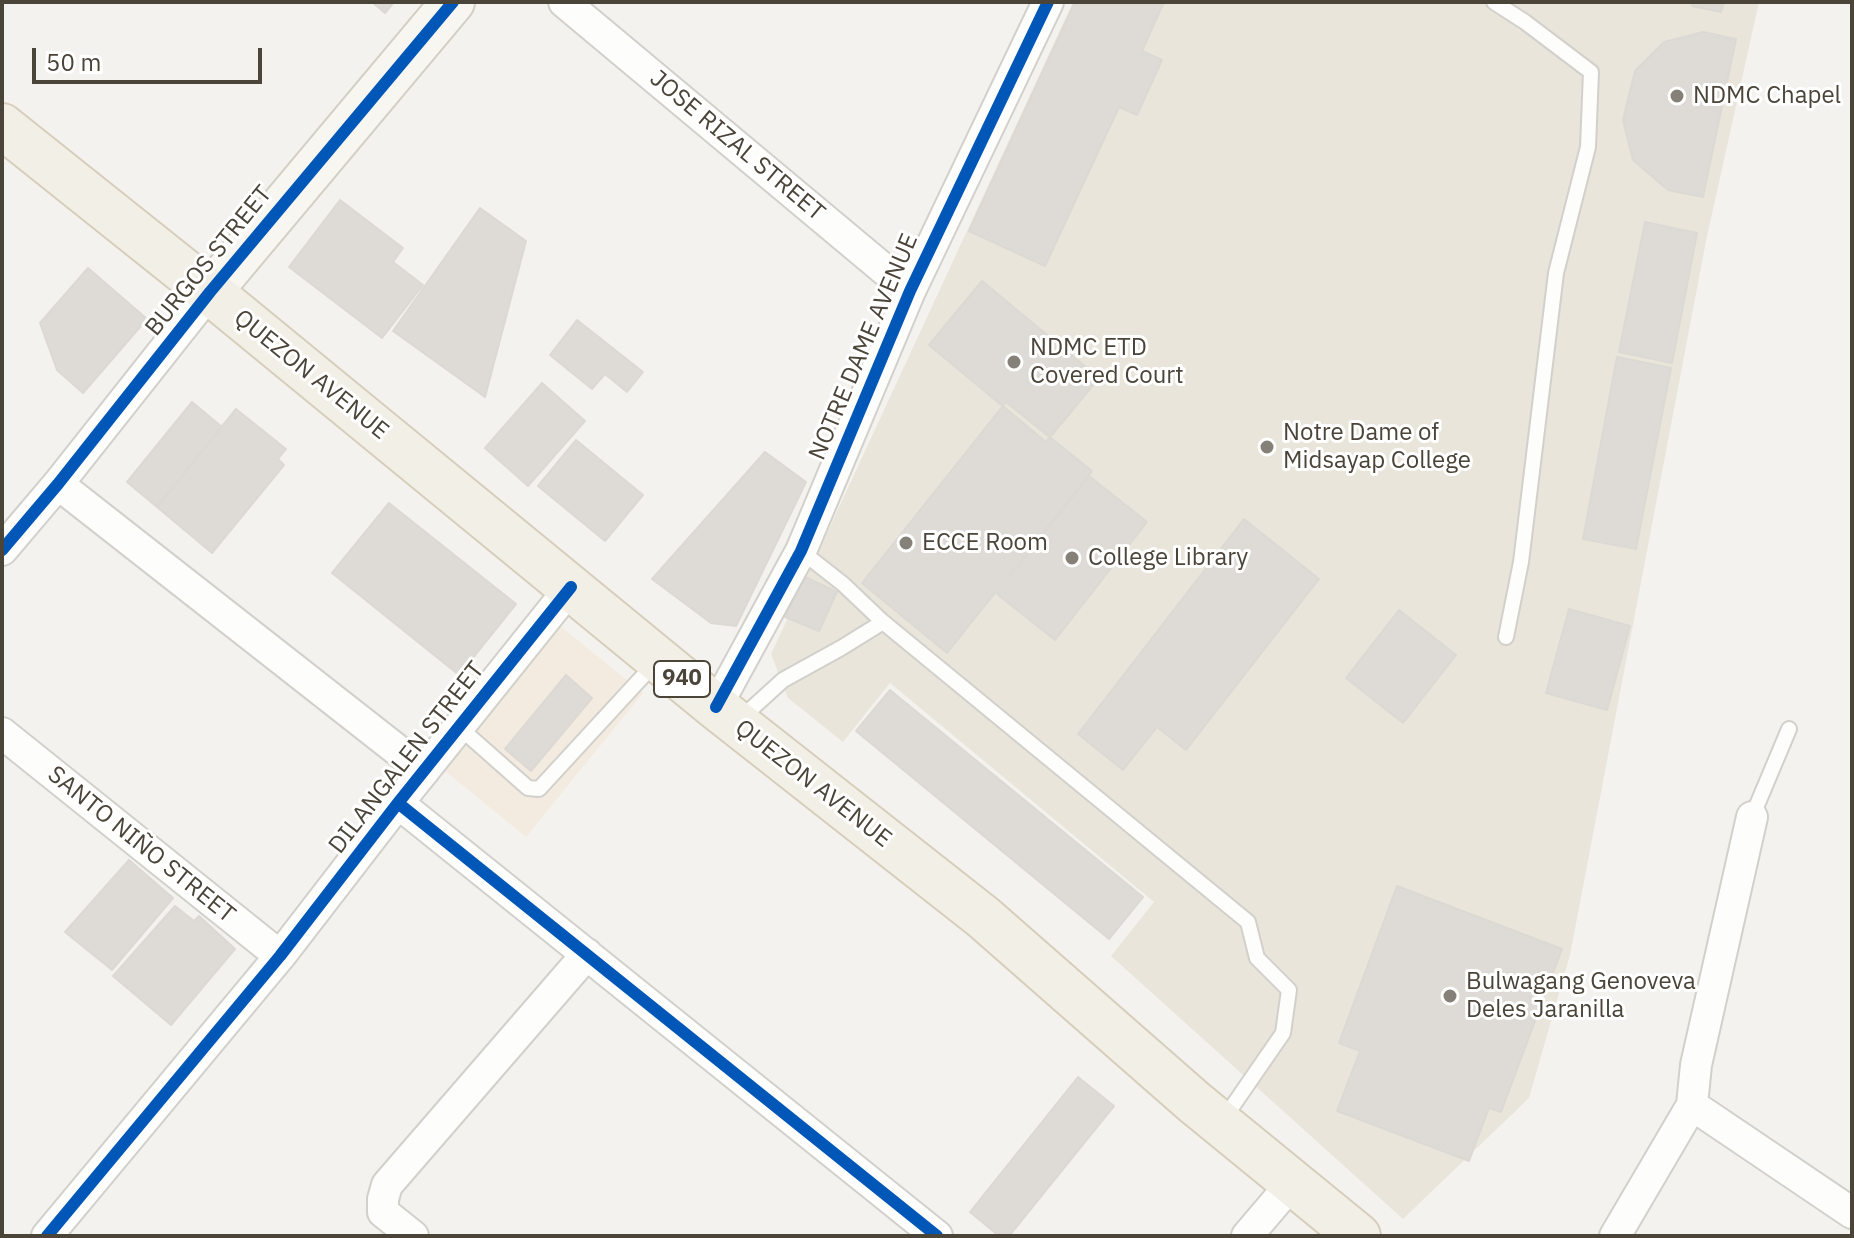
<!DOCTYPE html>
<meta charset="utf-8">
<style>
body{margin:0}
#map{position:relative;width:1854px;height:1238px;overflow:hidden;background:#f4f2ee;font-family:"IBM Plex Sans",sans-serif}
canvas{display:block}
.frame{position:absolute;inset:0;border:4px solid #4b4439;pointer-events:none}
.scale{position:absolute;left:32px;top:48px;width:230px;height:36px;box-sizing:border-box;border:4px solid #4b4439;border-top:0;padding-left:10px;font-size:24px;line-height:28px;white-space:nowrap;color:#4b4439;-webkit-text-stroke:6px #fff;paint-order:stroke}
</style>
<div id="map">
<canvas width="1854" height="1238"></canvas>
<div class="frame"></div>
<div class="scale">50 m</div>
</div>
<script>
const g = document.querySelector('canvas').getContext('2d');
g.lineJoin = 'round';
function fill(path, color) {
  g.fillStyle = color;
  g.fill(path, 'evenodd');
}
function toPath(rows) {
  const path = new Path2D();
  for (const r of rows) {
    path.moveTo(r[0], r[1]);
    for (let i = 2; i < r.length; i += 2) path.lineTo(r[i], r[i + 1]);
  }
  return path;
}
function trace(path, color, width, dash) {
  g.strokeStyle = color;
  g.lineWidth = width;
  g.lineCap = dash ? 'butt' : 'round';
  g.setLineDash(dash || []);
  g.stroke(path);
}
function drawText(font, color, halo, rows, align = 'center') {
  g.font = font + ' "IBM Plex Sans",sans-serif';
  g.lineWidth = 6;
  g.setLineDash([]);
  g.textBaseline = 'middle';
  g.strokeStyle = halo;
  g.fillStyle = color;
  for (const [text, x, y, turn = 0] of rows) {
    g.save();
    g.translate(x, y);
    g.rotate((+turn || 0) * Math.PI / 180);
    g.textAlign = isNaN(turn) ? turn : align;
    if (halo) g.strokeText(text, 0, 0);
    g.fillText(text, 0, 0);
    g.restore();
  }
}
fill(toPath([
 [554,621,643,693,526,837,439,766]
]), '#f3ebdf');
fill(toPath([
 [1073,2,1759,2,1706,241,1570,955,1529,1098,1403,1219,1111,956,1154,902,890,683,843,742,788,698,771,654]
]), '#eae5da');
const building = toPath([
 [372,2,394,2,385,13,372,2],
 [1075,2,1164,2,1142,51,1162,60,1137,115,1119,107,1045,266,969,231,1075,2],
 [1693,2,1724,2,1721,12,1692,6,1693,2],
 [1703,32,1736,39,1703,197,1668,190,1633,160,1623,120,1635,71,1664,42,1703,32],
 [340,200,403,248,393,262,423,285,382,338,289,267,340,200],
 [480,208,526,241,485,397,393,331,480,208],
 [1645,222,1697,233,1672,363,1619,352,1645,222],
 [88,268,147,319,83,393,57,370,40,323,88,268],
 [982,281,1099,378,1046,442,929,345,982,281],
 [577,320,643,372,627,392,605,374,592,389,550,355,577,320],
 [1617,357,1671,368,1636,549,1583,539,1617,357],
 [542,383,585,421,528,486,485,448,542,383],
 [192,402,222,427,157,507,127,482,192,402],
 [1006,402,1092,471,947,653,862,583,1006,402],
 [236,409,286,449,278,459,284,465,212,553,157,507,236,409],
 [576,440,643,495,605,541,538,486,576,440],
 [765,452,806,482,736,626,711,623,652,579,765,452],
 [1089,476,1147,522,1055,640,997,594,1089,476],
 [389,503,516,604,459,675,332,573,389,503],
 [1244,519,1319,579,1186,750,1157,727,1123,770,1078,734,1244,519],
 [803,576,837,592,819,631,785,617,803,576],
 [1569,609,1630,626,1607,710,1546,693,1569,609],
 [1399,610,1456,655,1403,723,1346,678,1399,610],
 [566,675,592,698,531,771,505,749,566,675],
 [890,690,1143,897,1109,939,856,731,890,690],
 [129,860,173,898,112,970,65,932,129,860],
 [1397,886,1562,949,1501,1112,1489,1108,1469,1161,1337,1111,1360,1051,1339,1043,1397,886],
 [175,906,194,921,199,916,235,949,171,1025,113,976,175,906],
 [1078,1077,1114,1106,1009,1236,999,1236,970,1212,1078,1077]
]);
fill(building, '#dedbd6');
trace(building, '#dcd9d4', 2);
const lane = toPath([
 [1494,2,1525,22,1591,72,1588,147,1556,273,1521,562,1506,637],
 [801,551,843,584,883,622,1248,922,1257,958,1289,990,1283,1033,1223,1120],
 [738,721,783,680,841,648,883,622],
 [459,727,528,788,539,789,656,662],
 [1752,817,1789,729]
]);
const street = toPath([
 [564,2,910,291],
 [58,484,424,771],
 [2,550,58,484,210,292],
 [716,707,801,551,910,291,1048,2],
 [2,733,280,956],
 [398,803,937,1236],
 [1692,1105,1852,1213],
 [47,1236,280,956,398,803,571,587],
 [413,1236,383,1212,383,1199,387,1185,587,954],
 [1247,1236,1293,1182],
 [1615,1236,1692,1105,1696,1065,1752,817]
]);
const secondary = toPath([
 [210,292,453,2]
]);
const primary = toPath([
 [2,126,210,292,716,707,983,917,1194,1102,1358,1236]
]);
trace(lane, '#d2d0cb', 18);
trace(street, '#d2d0cb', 34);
trace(secondary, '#d3cfc5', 46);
trace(primary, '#d6cebb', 48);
trace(lane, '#fdfdfc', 14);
trace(street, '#fdfdfc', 30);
trace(secondary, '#f7f6f1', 42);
trace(primary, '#f2efe6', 44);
trace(toPath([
 [2,550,58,484,210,292,453,2],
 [716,707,801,551,910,291,1048,2],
 [398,803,937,1236],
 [47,1236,280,956,398,803,571,587]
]), '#0057b8', 12);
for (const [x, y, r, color] of [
 [1677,96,8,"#868178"],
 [1014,362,8,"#868178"],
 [1267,447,8,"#868178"],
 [906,543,8,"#868178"],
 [1072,558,8,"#868178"],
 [1450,996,8,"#868178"]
]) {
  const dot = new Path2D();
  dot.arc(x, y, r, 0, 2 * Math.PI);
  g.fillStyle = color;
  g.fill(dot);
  trace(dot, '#fff', 3);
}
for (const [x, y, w] of [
 [682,679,56]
]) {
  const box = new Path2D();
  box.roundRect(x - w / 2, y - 18, w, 36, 6);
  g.fillStyle = '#fff';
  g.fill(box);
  trace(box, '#4b4439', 2);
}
drawText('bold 22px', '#4b4439', null, [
 ["940",682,679]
]);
drawText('24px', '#4b4439', '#fff', [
 ["NDMC Chapel",1693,96],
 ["NDMC ETD",1030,348],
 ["Covered Court",1030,376],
 ["Notre Dame of",1283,433],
 ["Midsayap College",1283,461],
 ["ECCE Room",922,543],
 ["College Library",1088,558],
 ["Bulwagang Genoveva",1466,982],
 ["Deles Jaranilla",1466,1010]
], 'left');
drawText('24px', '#4b4439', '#fff', [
 ["JOSE RIZAL STREET",737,146,40],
 ["BURGOS STREET",209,261,-51],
 ["NOTRE DAME AVENUE",864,347,-67],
 ["QUEZON AVENUE",311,375,39],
 ["DILANGALEN STREET",407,758,-52],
 ["QUEZON AVENUE",813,784,38],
 ["SANTO NIÑO STREET",141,845,39]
]);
</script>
